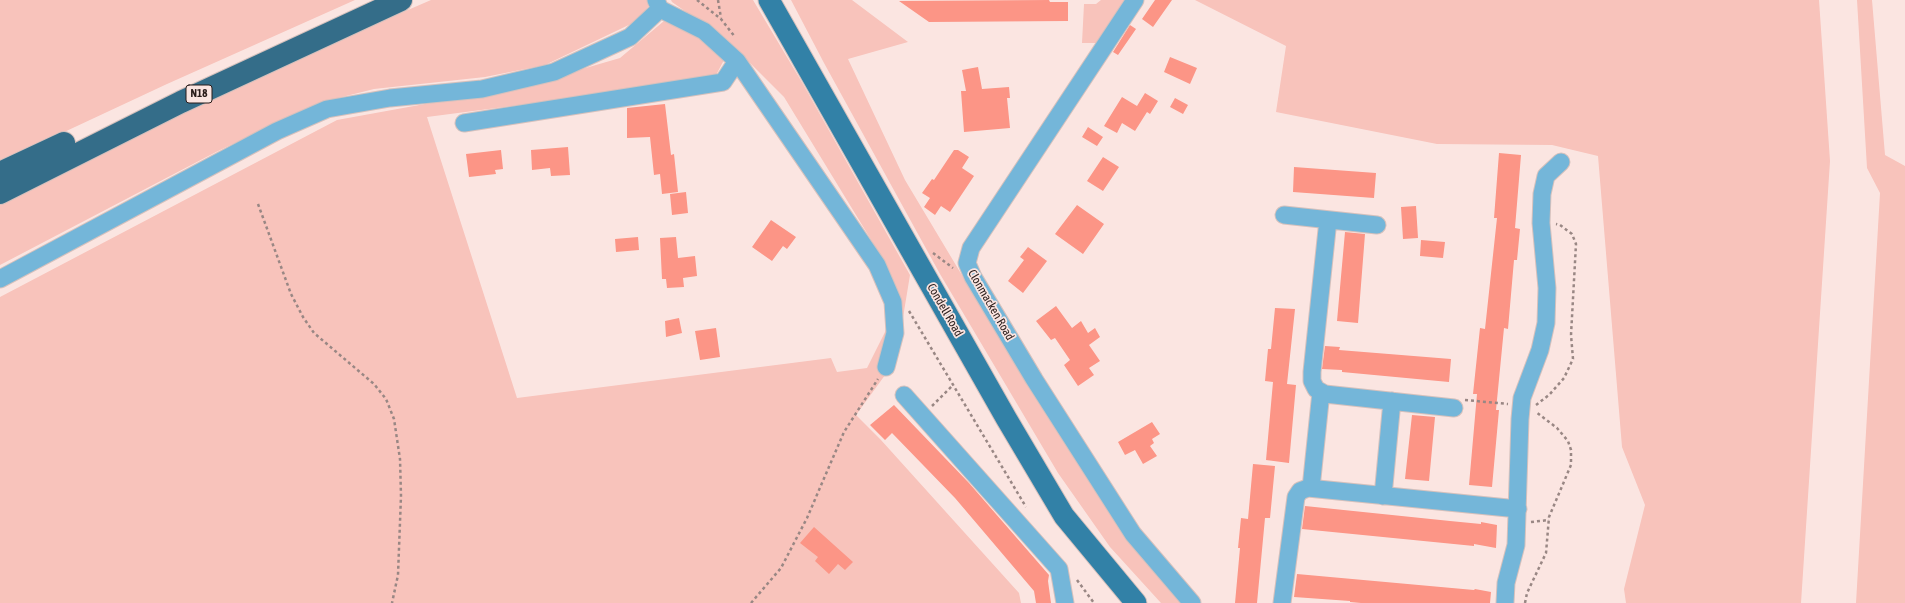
<!DOCTYPE html>
<style>
body{margin:0}
canvas{display:block;background:#fbe5e1}
</style>
<canvas width="1905" height="603"></canvas>
<script>
const g = document.querySelector('canvas').getContext('2d');
g.lineJoin = 'round';
function fill(path, color) {
  g.fillStyle = color;
  g.fill(path, 'evenodd');
}
function toPath(rows) {
  const path = new Path2D();
  for (const r of rows) {
    path.moveTo(r[0], r[1]);
    for (let i = 2; i < r.length; i += 2) path.lineTo(r[i], r[i + 1]);
  }
  return path;
}
function trace(path, color, width, dash) {
  g.strokeStyle = color;
  g.lineWidth = width;
  g.lineCap = dash ? 'butt' : 'round';
  g.setLineDash(dash || []);
  g.stroke(path);
}
function drawText(font, color, halo, rows, align = 'center') {
  g.font = font + ' "Asap Condensed",sans-serif';
  g.lineWidth = 3.5;
  g.setLineDash([]);
  g.textBaseline = 'middle';
  g.strokeStyle = halo;
  g.fillStyle = color;
  for (const [text, x, y, turn = 0] of rows) {
    g.save();
    g.translate(x, y);
    g.rotate((+turn || 0) * Math.PI / 180);
    g.textAlign = isNaN(turn) ? turn : align;
    if (halo) g.strokeText(text, 0, 0);
    g.fillText(text, 0, 0);
    g.restore();
  }
}
fill(toPath([
 [0,0,355,0,167,84,0,162],
 [431,0,647,0,649,6,635,22,545,65,485,77,374,89,318,103,216,152,0,265,0,202,228,88],
 [671,0,753,0,803,84,910,275,896,360,856,415,881,440,1019,593,1021,603,0,603,0,297,337,120,524,86,620,58,664,21,710,44,724,60,716,75,689,83,427,117,517,398,831,358,837,372,867,368,898,306,881,256,784,97,729,42,672,2],
 [791,0,852,0,908,42,848,59,905,180,966,282,1078,437,1189,603,1161,603,1110,547,1058,473,940,274,824,63],
 [1101,0,1126,0,1101,43,1082,43,1084,4,1096,4],
 [1195,0,1819,0,1830,161,1801,603,1626,603,1624,589,1645,505,1622,447,1598,156,1552,145,1437,144,1276,112,1286,46],
 [1857,0,1872,0,1885,155,1905,166,1905,603,1856,603,1880,193,1867,168]
]), '#f8c3bb');
fill(toPath([
 [1049,0,1050,2,1068,2,1068,21,929,22,899,1],
 [1155,0,1172,0,1153,27,1142,19],
 [1130,25,1136,29,1118,55,1113,52],
 [1170,57,1197,68,1190,84,1164,72],
 [978,67,982,89,1009,87,1010,98,1007,98,1010,128,964,132,961,91,966,91,962,70],
 [1145,93,1158,101,1150,114,1147,112,1135,131,1122,123,1117,133,1104,126,1122,97,1137,106],
 [1175,98,1188,105,1183,114,1170,107],
 [665,104,671,155,674,154,678,192,662,194,660,174,654,175,650,137,627,138,627,108],
 [1088,127,1103,137,1097,146,1082,137],
 [568,147,570,175,551,176,550,168,532,170,531,150],
 [501,150,503,169,495,170,496,174,469,177,466,154],
 [954,150,958,150,969,157,962,168,974,176,950,212,941,206,935,215,924,207,930,198,922,193,932,179,934,180],
 [1499,153,1521,155,1515,228,1520,229,1517,260,1514,260,1508,329,1504,328,1496,410,1499,410,1492,487,1469,485,1477,394,1473,394,1480,328,1485,329,1497,218,1494,218],
 [1103,157,1119,167,1103,191,1087,181],
 [1294,167,1376,173,1374,198,1293,192],
 [686,192,688,213,672,215,670,194],
 [1077,205,1104,224,1083,254,1055,234],
 [1416,206,1418,238,1403,239,1401,207],
 [771,220,796,237,787,249,783,246,772,261,752,247],
 [1345,232,1365,234,1358,323,1337,321],
 [638,237,639,250,616,252,615,239],
 [676,237,678,258,695,256,697,276,683,278,684,287,667,288,666,279,662,279,660,238],
 [1421,240,1445,242,1443,258,1420,256],
 [1028,247,1047,261,1023,293,1008,281,1024,260,1020,257],
 [1056,306,1072,328,1081,321,1088,333,1095,328,1100,337,1089,345,1100,361,1089,368,1094,375,1078,386,1064,365,1070,360,1055,338,1051,340,1036,321],
 [1275,308,1295,309,1287,384,1296,385,1289,463,1266,460,1273,382,1265,381,1268,349,1271,349],
 [679,318,682,333,666,337,665,321],
 [716,328,720,357,700,360,695,331],
 [1325,346,1340,347,1339,350,1451,359,1449,382,1342,372,1342,370,1322,369],
 [894,405,969,483,1049,575,1048,581,1051,603,1036,603,1034,591,955,498,892,433,885,440,870,425],
 [1412,415,1435,417,1429,481,1405,479],
 [1152,422,1160,434,1152,439,1154,443,1150,446,1157,456,1143,464,1135,450,1125,455,1118,442],
 [1253,464,1275,466,1270,518,1265,518,1257,603,1235,603,1240,548,1238,548,1241,518,1248,519],
 [1305,506,1450,521,1481,524,1481,522,1497,525,1496,548,1474,544,1474,546,1302,529],
 [814,527,853,562,845,570,838,564,829,574,815,561,818,557,800,543],
 [1297,574,1474,590,1475,589,1491,592,1490,603,1361,603,1350,602,1350,601,1294,597]
]), '#fc9586');
const minor = toPath([
 [656,0,660,9,704,31,737,61,877,265,893,302,895,333,886,367],
 [1135,0,971,248,967,263,973,277,1034,379,1133,534,1192,603],
 [464,123,723,82,737,61],
 [1284,215,1377,225],
 [1328,220,1312,372,1312,381,1316,389,1325,394,1454,408],
 [0,279,277,131,327,109,390,98,482,89,554,72,630,37,660,9],
 [904,395,1059,569,1065,603],
 [1311,488,1321,392],
 [1383,496,1392,401],
 [1282,603,1296,497,1300,491,1308,488,1518,509],
 [1505,603,1506,583,1516,545,1520,419,1522,398,1540,350,1546,323,1547,288,1541,223,1542,194,1546,176,1561,162]
]);
const major = toPath([
 [769,0,1006,418,1064,516,1136,603]
]);
const highway = toPath([
 [0,173,64,143],
 [0,193,181,102,401,0]
]);
trace(minor, '#d5c1bd', 19);
trace(major, '#d5c1bd', 23);
trace(highway, '#d5c1bd', 24);
trace(toPath([
 [697,0,721,19,735,37],
 [718,0,721,18],
 [258,204,291,294,303,317,314,333,374,384,386,399,394,419,400,459,401,496,398,575,392,603],
 [933,253,953,268],
 [909,311,1026,507],
 [1465,400,1508,404],
 [1536,405,1549,395,1564,378,1573,359,1571,335,1576,244,1572,234,1560,225,1556,224],
 [932,406,953,385],
 [1531,522,1549,520],
 [1077,580,1094,603],
 [751,603,781,568,807,518,844,432,878,379],
 [1525,603,1527,593,1546,553,1549,517,1571,465,1571,450,1568,441,1557,428,1536,412]
]), '#998784', 2.5, [3, 3]);
trace(minor, '#74b6d9', 17);
trace(major, '#3281a7', 21);
trace(highway, '#346d89', 22);
for (const [x, y, w] of [
 [199,94,26]
]) {
  const box = new Path2D();
  box.roundRect(x - w / 2, y - 9, w, 18, 3);
  g.fillStyle = '#fbe5e1';
  g.fill(box);
  trace(box, '#291c1a', 1);
}
drawText('bold 11px', '#291c1a', null, [
 ["N18",199,94]
]);
drawText('12px', '#291c1a', '#fbe5e1', [
 ["Clonmacken Road",991,305,60],
 ["Condell Road",945,310,60]
]);
</script>
